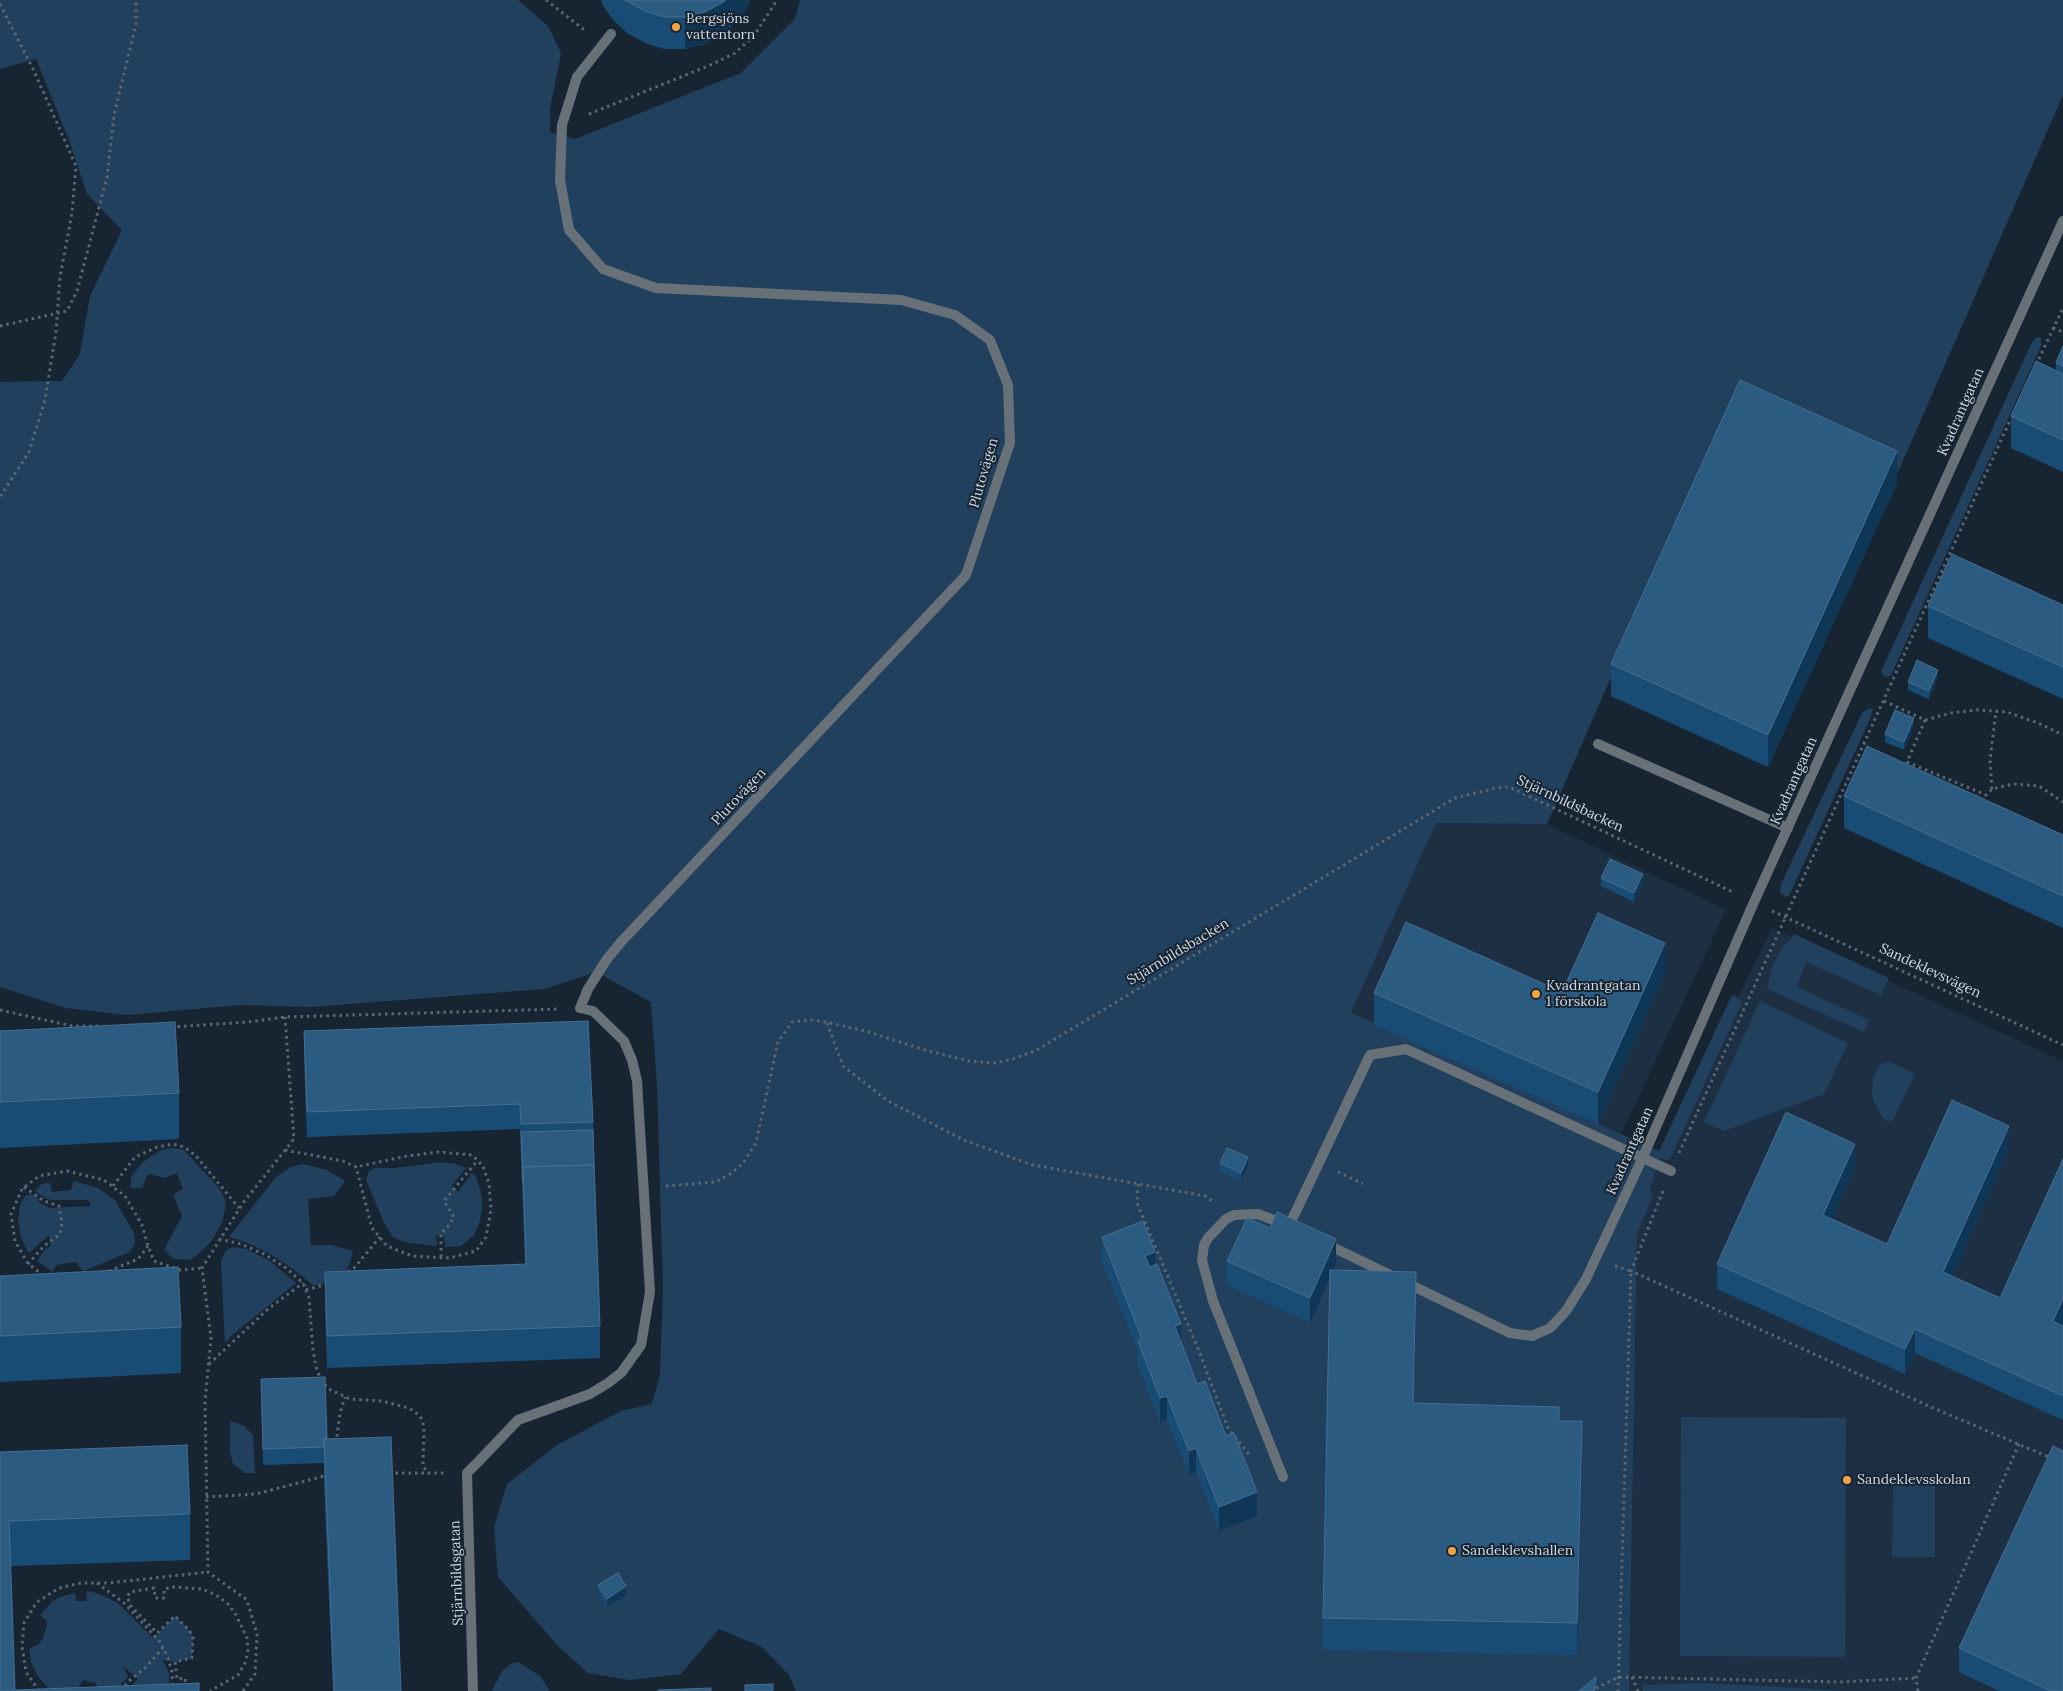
<!DOCTYPE html>
<meta charset="utf-8">
<style>
body{margin:0}
canvas{display:block;background:#172533}
</style>
<canvas width="2063" height="1691"></canvas>
<script>
const g = document.querySelector('canvas').getContext('2d');
g.lineJoin = 'round';
function fill(path, color) {
  g.fillStyle = color;
  g.fill(path, 'evenodd');
}
function toPath(rows) {
  const path = new Path2D();
  for (const r of rows) {
    path.moveTo(r[0], r[1]);
    for (let i = 2; i < r.length; i += 2) path.lineTo(r[i], r[i + 1]);
  }
  return path;
}
function trace(path, color, width, dash) {
  g.strokeStyle = color;
  g.lineWidth = width;
  g.lineCap = dash ? 'butt' : 'round';
  g.setLineDash(dash || []);
  g.stroke(path);
}
function drawText(font, color, halo, rows, align = 'center') {
  g.font = font + ' Lora,serif';
  g.lineWidth = 4;
  g.setLineDash([]);
  g.textBaseline = 'middle';
  g.strokeStyle = halo;
  g.fillStyle = color;
  for (const [text, x, y, turn = 0] of rows) {
    g.save();
    g.translate(x, y);
    g.rotate((+turn || 0) * Math.PI / 180);
    g.textAlign = isNaN(turn) ? turn : align;
    if (halo) g.strokeText(text, 0, 0);
    g.fillText(text, 0, 0);
    g.restore();
  }
}
fill(toPath([
 [1436,823,1547,824,1726,910,1621,1134,1597,1124,1664,974,1563,1024,1374,1025,1351,1014],
 [1772,928,2063,1061,2063,1691,1629,1691,1637,1234,1662,1152]
]), '#1d2f42');
fill(toPath([
 [0,0,518,0,548,26,561,53,550,109,550,132,575,139,741,73,795,19,800,0,2063,0,2063,95,1898,472,1732,400,1547,824,1436,823,1351,1013,1659,1151,1731,997,1734,995,1742,1002,1670,1159,1667,1160,1660,1158,1650,1190,1653,1195,1637,1234,1629,1691,796,1691,789,1675,762,1647,719,1629,681,1674,630,1680,588,1673,557,1645,498,1577,494,1527,507,1484,557,1445,621,1411,652,1404,660,1375,663,1288,657,1085,651,1002,596,972,544,989,311,1007,240,1005,127,1015,66,1008,0,987,0,382,62,381,80,354,90,296,122,230,87,194,69,140,36,59,0,69],
 [2037,337,2041,338,2041,346,1893,671,1891,676,1886,677,1881,672,1883,667,2032,342],
 [1870,708,1873,709,1870,719,1789,896,1785,897,1780,892,1781,884,1862,713],
 [1794,934,1889,978,1881,995,1806,962,1797,987,1869,1020,1864,1032,1767,989,1772,967,1781,950],
 [1760,1001,1848,1043,1824,1094,1724,1131,1704,1122],
 [1890,1062,1915,1074,1893,1120,1888,1122,1882,1117,1873,1100,1872,1092,1873,1078,1878,1068,1882,1063],
 [174,1148,184,1150,219,1188,224,1197,226,1205,222,1223,210,1243,196,1256,189,1260,174,1259,164,1250,182,1216,173,1195,183,1189,177,1173,165,1178,150,1174,147,1176,142,1188,131,1188,131,1177,143,1162,161,1150],
 [441,1162,456,1164,466,1168,451,1187,458,1192,472,1173,476,1176,482,1197,482,1210,479,1224,474,1235,461,1246,445,1247,444,1235,436,1236,437,1246,409,1243,394,1238,385,1225,366,1180,369,1171,375,1168,396,1168],
 [303,1164,327,1170,345,1181,334,1196,308,1199,311,1245,331,1245,353,1251,349,1266,346,1270,320,1285,313,1285,289,1266,268,1253,248,1243,229,1237,276,1177,291,1167],
 [74,1181,98,1188,115,1200,134,1233,135,1242,130,1252,83,1271,76,1262,56,1265,53,1272,37,1261,46,1248,51,1246,49,1235,29,1253,26,1248,21,1237,18,1220,20,1205,25,1196,31,1194,38,1197,39,1202,49,1208,91,1206,88,1200,51,1200,40,1195,35,1190,42,1184,50,1183,52,1192,71,1190],
 [234,1247,247,1249,270,1261,296,1283,230,1337,225,1343,221,1261,226,1250],
 [1681,1417,1846,1418,1845,1657,1680,1656],
 [230,1421,244,1426,253,1435,255,1473,245,1473,233,1464,230,1452],
 [1893,1484,1935,1485,1935,1557,1892,1557],
 [87,1591,99,1594,118,1603,153,1638,175,1616,189,1630,193,1637,192,1658,175,1662,163,1660,169,1673,170,1691,129,1688,138,1679,124,1667,128,1677,114,1691,101,1691,95,1683,83,1680,75,1691,53,1691,47,1687,37,1675,31,1662,29,1649,39,1644,43,1638,47,1625,46,1620,40,1615,52,1602,60,1597,75,1593,76,1601,86,1601],
 [518,1662,540,1676,550,1691,492,1691,502,1671,511,1664],
 [1702,1683,1800,1688,1843,1691,1643,1691,1643,1685]
]), '#20405e');
trace(toPath([
 [546,0,587,32],
 [0,4,34,71,76,166,72,213,60,277,56,332,45,400,29,452,0,497],
 [589,114,713,64,735,53,754,36,777,0],
 [0,326,67,311,77,291,107,177,114,115,136,24,136,0],
 [2053,328,2063,332],
 [2036,365,2063,308],
 [1884,701,1925,720,1951,713,1977,710,2007,712,2038,723,2063,735],
 [1925,720,1907,762,1986,795,1992,789,2013,784,2039,786,2063,802],
 [1992,789,1990,760,1996,711],
 [1772,911,2063,1045],
 [0,1010,72,1026,98,1026],
 [827,1023,843,1066,888,1101,966,1141,1033,1165,1205,1196,1215,1203],
 [171,1027,248,1022,285,1017,559,1009],
 [285,1150,343,1161,356,1167,372,1228,387,1246,412,1256,449,1258,476,1251,486,1237,491,1210,489,1184,483,1166,472,1155,439,1152,407,1156,356,1167],
 [1679,1153,2011,418],
 [1338,1172,1363,1184],
 [1138,1184,1137,1203,1199,1351,1228,1428,1251,1457],
 [113,1186,135,1157,157,1147,173,1144,184,1147,196,1156,239,1208],
 [666,1186,715,1182,732,1173,743,1163,756,1143,778,1042,792,1022,810,1020,826,1022,869,1032,925,1050,969,1061,995,1063,1012,1059,1035,1051,1455,798,1496,788,1509,787,1735,893],
 [24,1187,44,1201,59,1206,62,1223,60,1234,44,1246,28,1264],
 [1663,1191,1631,1271,1931,1407,2051,1458],
 [219,1239,241,1244,264,1254,286,1268,303,1283,309,1298,313,1350,316,1367,321,1380,329,1389,350,1399,382,1401,409,1408,420,1416,424,1426,423,1466,428,1473,447,1473],
 [441,1257,441,1233,447,1228,454,1217,444,1201,478,1160],
 [1615,1266,1631,1271,1618,1691],
 [109,1271,138,1259,148,1246],
 [348,1272,354,1268,380,1237],
 [43,1276,27,1262,15,1241,11,1214,22,1189,39,1176,67,1171,104,1180,125,1196,142,1225,148,1246,154,1261,180,1270,202,1268],
 [306,1290,327,1284],
 [209,1364,268,1309,303,1283],
 [336,1443,340,1413,345,1397],
 [389,1473,428,1473],
 [206,1497,256,1494,328,1475],
 [97,1583,124,1603,160,1642,168,1658,172,1672,173,1691],
 [1632,1677,1638,1691],
 [186,1688,185,1678,177,1679,175,1662,192,1658,193,1637,189,1630,175,1616,157,1633,131,1606,127,1597,130,1592,154,1588,155,1598,164,1598,164,1589,174,1587,202,1589,216,1595,227,1603,235,1613,247,1638,248,1652,245,1663,238,1675,210,1691],
 [39,1691,26,1672,22,1646,24,1623,37,1602,59,1588,81,1583,109,1583,208,1572],
 [121,1691,130,1680,144,1669,163,1648],
 [243,1691,255,1674,257,1634,247,1600,208,1572,205,1402,211,1338,202,1268,243,1203,294,1139,285,1017],
 [1590,1691,1619,1677,1840,1682,1916,1678],
 [1918,1691,1916,1678,2019,1444]
]), '#5b6773', 3, [2.5, 4]);
trace(toPath([
 [1598,744,1788,828],
 [1289,1226,1370,1055,1406,1049,1671,1171],
 [1326,1244,1510,1333,1532,1336],
 [480,1460,518,1420,590,1394,608,1383,621,1373,641,1345,650,1292,637,1081,632,1060,624,1041,593,1011,580,1008,588,989,607,959,621,942,966,575,1010,443,1008,385,990,340,955,315,901,300,656,288,603,269,569,230,560,180,562,125,577,77,611,34],
 [1283,1477,1213,1301,1202,1260,1204,1245,1208,1238,1226,1219,1234,1215,1258,1214,1286,1225]
]), '#697178', 10);
trace(toPath([
 [1532,1336,1550,1328,1566,1311,1586,1279,1643,1157,1754,902,2063,221],
 [473,1691,467,1473,480,1460]
]), '#697178', 10);
fill(toPath([
 [601,0,750,0,749,4,738,21,722,35,705,44,685,49,664,49,645,43,627,33,614,21,603,6],
 [2063,346,2063,472,2011,448,2011,416,2056,370,2056,363],
 [1897,483,1768,767,1611,696,1611,664],
 [2063,605,2063,699,1928,638,1928,606],
 [1938,678,1929,699,1908,690,1908,682],
 [1914,726,1904,750,1885,742,1885,734],
 [1844,796,2063,835,2063,928,1844,828],
 [1601,878,1643,882,1634,902,1601,886],
 [1665,974,1598,1124,1374,1025,1374,993,1562,992],
 [0,1031,179,1093,179,1139,0,1148],
 [304,1031,593,1122,600,1326,600,1358,327,1368,325,1304,325,1272,525,1264,520,1129,307,1137,304,1056],
 [2009,1150,1952,1276,2063,1326,2063,1420,1915,1353,1905,1374,1717,1289,1717,1264,1855,1168,1832,1219,1887,1244],
 [1220,1163,1248,1166,1241,1181,1220,1171],
 [1102,1237,1155,1265,1181,1341,1197,1384,1257,1516,1219,1531,1196,1472,1189,1475,1167,1420,1160,1423,1138,1365,1138,1351,1102,1262],
 [1227,1261,1336,1264,1333,1270,1416,1304,1414,1403,1559,1421,1582,1453,1577,1655,1323,1650,1323,1618,1330,1277,1310,1323,1227,1285],
 [0,1276,181,1327,181,1373,0,1382],
 [261,1379,327,1439,401,1691,333,1691,324,1485,324,1463,263,1465],
 [0,1452,190,1514,190,1560,11,1566,15,1690,0,1691],
 [598,1585,626,1595,607,1607,598,1593],
 [1959,1648,2063,1691,1999,1691,1959,1672]
]), '#194c75');
fill(toPath([
 [726,0,750,0,749,4,738,21,722,35,705,44,685,49,685,17],
 [1897,451,1897,483,1768,767,1768,735],
 [1938,670,1938,678,1929,699,1929,691],
 [1914,718,1914,726,1904,750,1904,742],
 [1643,874,1643,882,1634,902,1634,893],
 [1665,943,1665,974,1598,1124,1598,1092],
 [2009,1126,2009,1150,1943,1297,1943,1272],
 [1855,1144,1855,1168,1823,1240,1823,1215],
 [1248,1157,1248,1166,1241,1181,1241,1173],
 [1336,1239,1336,1264,1310,1323,1310,1298],
 [1155,1252,1155,1276,1145,1280,1145,1256],
 [1416,1272,1416,1304,1413,1435,1413,1403],
 [2063,1299,2063,1323,2053,1346,2053,1321],
 [1181,1324,1181,1348,1175,1326],
 [1915,1329,1915,1353,1905,1374,1905,1349],
 [1167,1396,1167,1420,1160,1423,1160,1398],
 [1582,1421,1582,1453,1577,1655,1577,1623],
 [1196,1448,1196,1472,1189,1475,1189,1451],
 [1257,1492,1257,1516,1219,1531,1219,1507],
 [626,1586,626,1595,607,1607,607,1599]
]), '#103656');
const building = toPath([
 [625,0,726,0,722,3,705,12,685,17,664,17,645,11,625,0],
 [2063,346,2063,366,2056,363,2063,346],
 [2036,361,2063,374,2063,440,2011,416,2036,361],
 [1740,380,1897,451,1768,735,1611,664,1740,380],
 [1952,554,2063,605,2063,667,1928,606,1952,554],
 [1917,660,1938,670,1929,691,1908,682,1917,660],
 [1895,710,1914,718,1904,742,1885,734,1895,710],
 [1867,746,2063,835,2063,896,1844,796,1867,746],
 [1610,859,1643,874,1634,893,1601,878,1610,859],
 [1598,913,1665,943,1598,1092,1374,993,1406,922,1562,992,1598,913],
 [588,1021,593,1122,521,1124,520,1104,307,1112,304,1031,588,1021],
 [175,1022,179,1093,0,1102,0,1031,175,1022],
 [1952,1100,2009,1126,1943,1272,2000,1298,2063,1159,2063,1299,2053,1321,2063,1326,2063,1396,1915,1329,1905,1349,1717,1264,1786,1112,1855,1144,1823,1215,1887,1244,1952,1100],
 [593,1130,594,1165,523,1167,523,1183,521,1132,593,1130],
 [1227,1148,1248,1157,1241,1173,1220,1163,1227,1148],
 [594,1165,600,1326,327,1336,325,1272,526,1264,523,1167,594,1165],
 [1277,1212,1336,1239,1310,1298,1227,1261,1247,1218,1270,1228,1277,1212],
 [1143,1221,1155,1252,1145,1256,1150,1267,1157,1264,1181,1324,1175,1326,1197,1384,1205,1381,1226,1436,1234,1433,1257,1492,1219,1507,1196,1448,1189,1451,1167,1396,1160,1398,1138,1341,1142,1339,1102,1237,1143,1221],
 [178,1267,181,1327,0,1336,0,1276,178,1267],
 [1330,1270,1416,1272,1413,1403,1559,1407,1559,1421,1582,1421,1577,1623,1323,1618,1330,1270],
 [325,1377,327,1439,324,1439,324,1447,263,1449,261,1379,325,1377],
 [391,1437,401,1691,334,1691,324,1439,391,1437],
 [187,1445,190,1514,9,1521,15,1690,199,1683,199,1691,0,1691,0,1452,187,1445],
 [2053,1446,2063,1451,2063,1691,2051,1691,1959,1648,2053,1446],
 [618,1573,626,1586,607,1599,598,1585,618,1573],
 [1596,1677,1594,1691,1579,1691,1596,1677],
 [773,1684,773,1691,745,1691,745,1685,773,1684],
 [711,1688,711,1691,658,1691,658,1690,711,1688]
]);
fill(building, '#2c5b81');
trace(building, '#466e90', 1);
for (const [x, y, r, color] of [
 [676,27,5,"#f3a442"],
 [1536,994,5,"#f3a442"],
 [1847,1480,5,"#f3a442"],
 [1452,1551,5,"#f3a442"]
]) {
  const dot = new Path2D();
  dot.arc(x, y, r, 0, 2 * Math.PI);
  g.fillStyle = color;
  g.fill(dot);
  trace(dot, '#172533', 2);
}
drawText('14px', '#cfd8e2', '#172533', [
 ["Bergsjöns",686,19],
 ["vattentorn",686,35],
 ["Kvadrantgatan",1546,986],
 ["1 förskola",1546,1002],
 ["Sandeklevsskolan",1857,1480],
 ["Sandeklevshallen",1462,1551]
], 'left');
drawText('14px', '#cfd8e2', '#172533', [
 ["Kvadrantgatan",1961,412,-66],
 ["Plutovägen",984,473,-74],
 ["Kvadrantgatan",1794,781,-66],
 ["Plutovägen",739,797,-47],
 ["Stjärnbildsbacken",1570,804,25],
 ["Stjärnbildsbacken",1178,952,-31],
 ["Sandeklevsvägen",1930,971,25],
 ["Kvadrantgatan",1630,1151,-66],
 ["Stjärnbildsgatan",457,1573,-92]
]);
</script>
